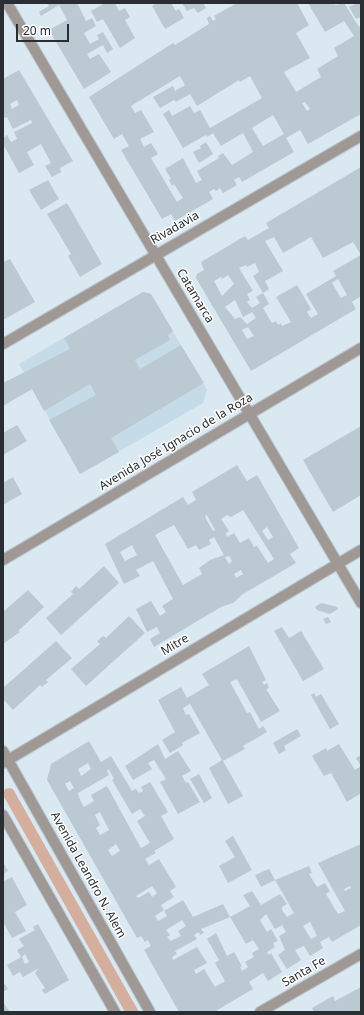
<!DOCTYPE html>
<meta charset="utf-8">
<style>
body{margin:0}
#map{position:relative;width:364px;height:1015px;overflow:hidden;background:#dae8f1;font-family:"Noto Sans",sans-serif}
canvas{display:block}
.frame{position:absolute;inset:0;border:4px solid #292e32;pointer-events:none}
.scale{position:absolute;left:16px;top:24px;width:53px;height:18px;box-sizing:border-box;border:2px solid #292e32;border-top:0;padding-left:5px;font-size:12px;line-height:14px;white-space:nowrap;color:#292e32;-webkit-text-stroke:3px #fff;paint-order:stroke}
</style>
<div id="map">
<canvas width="364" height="1015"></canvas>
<div class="frame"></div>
<div class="scale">20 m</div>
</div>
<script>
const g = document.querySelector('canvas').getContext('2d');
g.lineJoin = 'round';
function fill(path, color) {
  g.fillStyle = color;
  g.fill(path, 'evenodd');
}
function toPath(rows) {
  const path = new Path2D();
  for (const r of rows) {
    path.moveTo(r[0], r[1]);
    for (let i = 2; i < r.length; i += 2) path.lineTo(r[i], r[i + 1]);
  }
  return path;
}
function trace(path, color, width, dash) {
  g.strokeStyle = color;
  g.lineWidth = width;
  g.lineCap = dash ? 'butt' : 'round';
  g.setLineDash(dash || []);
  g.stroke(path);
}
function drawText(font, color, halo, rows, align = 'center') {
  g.font = font + ' "Noto Sans",sans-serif';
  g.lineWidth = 3;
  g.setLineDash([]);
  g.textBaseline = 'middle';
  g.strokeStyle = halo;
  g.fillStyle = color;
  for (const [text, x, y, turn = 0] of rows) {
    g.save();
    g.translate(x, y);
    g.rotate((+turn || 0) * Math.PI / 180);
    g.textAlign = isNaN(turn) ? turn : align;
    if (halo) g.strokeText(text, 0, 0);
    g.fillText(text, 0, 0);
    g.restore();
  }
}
fill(toPath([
 [143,292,151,294,207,390,203,403,80,474,19,364]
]), '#c6dbe8');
fill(toPath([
 [10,788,13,789,139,1012,125,1012,3,795,5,789]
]), '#d5af9e');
fill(toPath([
 [47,3,77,3,86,21,92,18,96,26,84,33,90,44,99,39,97,35,103,32,113,49,107,53,103,45,87,54,90,59,99,54,111,72,84,89,49,30,67,20,59,5,41,16,39,12,49,6],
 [105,3,115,3,119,11,125,8,130,17,125,20,135,38,120,48,103,19,97,22,91,11],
 [157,3,175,3,172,5,176,11,179,9,184,18,165,29,152,6],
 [182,3,203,3,206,8,198,13,194,8,187,11],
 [237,3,297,3,309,25,296,33,310,58,284,72,296,92,321,77,317,69,338,56,334,48,354,36,344,21,325,32,308,3,334,3,335,5,344,3,359,27,361,26,361,114,308,144,300,130,286,138,294,152,242,182,239,177,234,180,237,185,223,193,220,188,216,191,214,189,209,192,213,199,175,221,171,214,162,219,121,150,129,146,122,134,114,139,89,97,173,43,175,45,209,24,207,18,210,16,213,21,216,19,214,16],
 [180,76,185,85,175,91,173,86,153,97,160,108,174,100,176,102,190,94,197,106,239,80,240,82,250,76,262,98,210,128,200,110,194,113,190,106,172,116,169,110,163,114,183,148,206,135,207,137,213,133,221,146,243,133,253,152,232,165,223,153,218,156,219,158,197,171,202,180,196,183,183,158,165,169,171,179,169,180,172,186,174,184,183,198,177,202,151,158,158,154,151,143,144,147,140,139,154,132,141,110,135,113,131,106],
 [305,102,310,109,307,111,302,103],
 [273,115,284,134,263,146,252,128],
 [357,3,361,3,361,17,356,19,349,7],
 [19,70,73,161,60,168,61,172,52,177,45,166,51,163,41,144,27,152,34,165,19,173,3,144,3,138,7,135,11,142,17,139,14,132,32,123,31,120,13,129,7,117,5,118,3,115,3,79],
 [17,100,19,105,12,109,10,104],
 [206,142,213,154,199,163,193,152,201,148,200,146],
 [361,167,361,255,353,242,323,258,311,237,283,253,274,237,265,241,283,271,265,281,269,289,263,293,269,304,263,308,272,323,276,321,278,325,281,323,282,326,291,322,276,297,297,285,311,309,307,312,311,318,318,314,306,294,336,276,333,271,361,255,361,296,352,302,356,309,251,371,196,278,197,274,204,270,201,262,245,236,248,240,269,228,266,223],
 [255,263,259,272,253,276,263,293,256,297,260,303,252,308,247,302,250,300,247,294,253,291,239,268,246,265,247,267],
 [228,275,234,284,222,296,214,281,221,277,222,279],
 [338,279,347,295,341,298,332,283],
 [235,300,243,317,252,312,256,318,247,324,240,317,235,319,225,307],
 [248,327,254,336,247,339,242,330],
 [48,180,59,199,41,210,29,190],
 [67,203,102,264,80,277,68,256,71,254,47,214],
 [10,259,35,302,3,320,3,262],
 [143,292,151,294,173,331,168,335,170,340,135,360,140,369,181,345,204,383,111,438,119,452,80,474,49,420,96,395,90,384,44,411,32,389,3,406,3,383,70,349,64,338],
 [17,425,27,441,3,455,3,433],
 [361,426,361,495,333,512,303,460],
 [237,465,247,481,257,475,299,548,290,554,296,563,243,594,233,603,221,607,154,647,150,639,160,633,157,627,147,632,136,609,151,601,160,616,166,612,162,606,173,599,153,561,136,570,140,576,124,584,105,544,183,497,188,505,196,500,192,492],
 [243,510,274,559,268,563,257,546,254,547,249,538,240,543,234,533,227,537,226,533,229,531,221,519,227,515,231,517],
 [207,515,215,530,213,531,205,517],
 [174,525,188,549,196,545,199,550,211,544,209,540,214,537,224,555,210,560,199,568,202,574,183,585,155,535],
 [267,527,273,537,268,540,262,531],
 [132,545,137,555,125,561,120,552],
 [229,556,232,561,229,564,225,557],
 [241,570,243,574,236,578,234,574],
 [13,477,22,494,3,505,3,483],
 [104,566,119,583,61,635,46,618,73,594,71,592,76,586,79,589],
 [28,590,44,607,18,631,20,632,3,644,3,612],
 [321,603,337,607,338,609,330,614,317,610,315,607],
 [129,616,145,633,86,686,71,669,100,644,97,641,103,636,106,638],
 [328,617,331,622,326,624,323,619],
 [282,627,289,638,301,631,324,669,303,681,274,631],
 [56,641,72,658,46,680,48,682,42,687,40,685,13,710,3,699,3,688],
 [249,646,266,680,262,682,264,685,267,683,269,688,266,689,280,711,261,722,237,679,230,682,247,713,250,712,259,729,263,726,267,732,243,746,245,749,223,761,243,796,228,804,209,768,222,760,190,704,183,708,186,715,189,714,200,733,182,743,183,745,170,753,162,740,175,732,158,700,181,687,187,698,209,685,202,674],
 [314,693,316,697,321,694,339,724,330,729,311,695],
 [297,729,301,736,284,746,286,750,279,754,273,743],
 [89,741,101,762,111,756,132,791,136,789,139,793,143,791,141,787,150,782,168,812,161,816,174,839,154,851,156,853,145,859,149,865,159,859,176,887,170,891,174,897,161,905,164,910,155,916,158,921,167,916,164,911,183,900,193,917,223,904,230,917,201,929,204,933,200,935,199,932,194,935,197,939,175,951,177,954,172,957,173,960,197,947,207,963,194,970,196,974,204,969,215,987,225,981,215,963,219,960,207,939,216,933,227,956,234,952,242,966,240,967,242,971,248,967,245,962,254,957,252,953,259,949,253,940,246,944,230,917,250,906,243,895,252,891,261,905,280,894,287,904,282,907,282,910,287,917,294,913,275,880,261,887,255,875,269,869,275,880,309,866,312,873,309,874,317,887,325,883,330,891,326,894,338,914,345,911,318,863,361,844,361,925,332,942,329,937,320,942,323,948,310,956,304,946,295,950,301,960,287,969,278,955,285,950,279,936,286,932,282,925,275,929,266,914,260,920,267,932,271,929,278,941,273,943,275,947,267,952,269,955,271,953,282,972,268,981,263,973,249,982,253,989,214,1012,179,1012,144,950,151,946,148,940,145,942,141,936,137,938,47,780,51,764],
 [88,763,91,769,81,776,78,769],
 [109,769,114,779,112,780,132,814,140,809,145,816,137,821,150,843,141,848,107,786,91,795,94,801,84,807,80,800,78,793,109,775,107,771],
 [70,781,74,788,69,791,65,784],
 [100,812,109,830,100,835,96,828,100,825,95,815],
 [116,844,120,851,112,856,108,850],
 [152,886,157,893,152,897,149,892,138,898,136,896],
 [350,886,351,888,345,891,344,889],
 [182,920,186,926,178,931,181,936,171,941,167,937,170,935,166,930],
 [310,922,317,936,311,939,303,926],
 [158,744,165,759,178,751,191,771,182,776,186,783,188,782,200,802,178,814,160,782,166,779,154,760,148,763,152,769,133,780,125,766],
 [339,744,355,770,361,766,361,793,347,802,331,773,324,776,312,756,326,748,327,751],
 [361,755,361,766,356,758],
 [199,774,212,798,204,803,190,779],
 [233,836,252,870,228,883,219,866,235,857,225,841],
 [3,862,8,871,3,874],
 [12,877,27,905,15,912,26,931,12,938,3,922,3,879,4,881],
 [38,924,69,980,45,994,42,990,45,988,35,973,39,968,23,977,20,972,13,976,7,965,21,957,17,950,24,946,19,939,35,930,33,927],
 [25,954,29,962,25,964,22,957],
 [5,984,8,989,3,992,3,985],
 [361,987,361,1012,314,1012,312,1008,333,996,335,1001],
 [3,1002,10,1012,3,1012]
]), '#bbc9d2');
const minor = toPath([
 [7,3,361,603],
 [3,344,361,136],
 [3,560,361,348],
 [3,751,150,1012],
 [3,763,361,550],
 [3,815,115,1012],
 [260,1012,361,954]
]);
trace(minor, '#b7c3cb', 12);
trace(minor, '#9f9895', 10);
drawText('12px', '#292e32', '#fff', [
 ["Rivadavia",175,228,-30],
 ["Catamarca",195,296,59],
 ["Avenida José Ignacio de la Roza",176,442,-31],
 ["Mitre",175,645,-31],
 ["Avenida Leandro N. Alem",88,875,61],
 ["Santa Fe",304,972,-30]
]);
</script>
